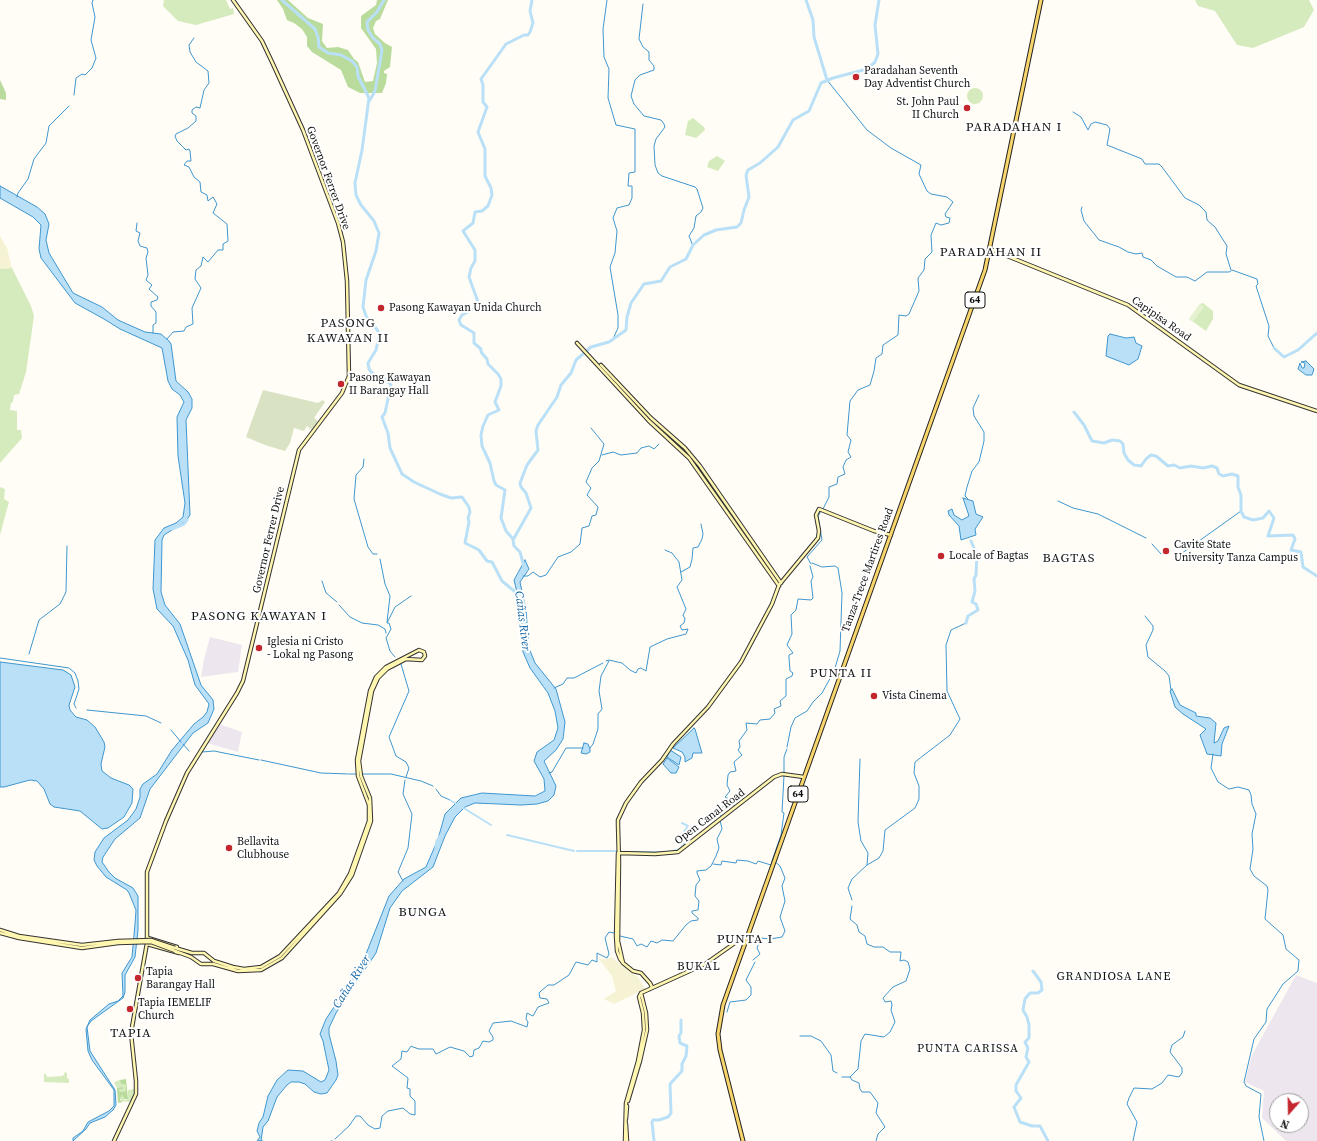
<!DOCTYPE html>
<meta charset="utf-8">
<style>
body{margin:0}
#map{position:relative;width:1317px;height:1141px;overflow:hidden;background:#fffdf5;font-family:"Source Serif 4",serif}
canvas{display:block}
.north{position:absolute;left:1269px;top:1093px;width:40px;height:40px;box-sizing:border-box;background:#fff;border:1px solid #a0a0a0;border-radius:50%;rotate:200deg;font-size:11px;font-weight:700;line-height:16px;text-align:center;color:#111}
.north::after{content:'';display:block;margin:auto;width:14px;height:18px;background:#c4262e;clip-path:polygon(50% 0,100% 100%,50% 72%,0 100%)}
</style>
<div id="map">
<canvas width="1317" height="1141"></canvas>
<div class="north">N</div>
</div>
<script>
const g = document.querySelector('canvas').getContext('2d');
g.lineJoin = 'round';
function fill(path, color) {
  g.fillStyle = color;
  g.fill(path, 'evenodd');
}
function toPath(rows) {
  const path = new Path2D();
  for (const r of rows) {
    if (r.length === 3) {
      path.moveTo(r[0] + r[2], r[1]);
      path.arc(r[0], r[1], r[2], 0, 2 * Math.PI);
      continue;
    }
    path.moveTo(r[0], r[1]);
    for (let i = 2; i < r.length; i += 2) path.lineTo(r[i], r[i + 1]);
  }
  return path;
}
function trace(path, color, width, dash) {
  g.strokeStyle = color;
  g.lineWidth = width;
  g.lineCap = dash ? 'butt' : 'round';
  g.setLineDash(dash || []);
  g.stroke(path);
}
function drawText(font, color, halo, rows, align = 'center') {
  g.font = font + ' "Source Serif 4",serif';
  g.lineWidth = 4;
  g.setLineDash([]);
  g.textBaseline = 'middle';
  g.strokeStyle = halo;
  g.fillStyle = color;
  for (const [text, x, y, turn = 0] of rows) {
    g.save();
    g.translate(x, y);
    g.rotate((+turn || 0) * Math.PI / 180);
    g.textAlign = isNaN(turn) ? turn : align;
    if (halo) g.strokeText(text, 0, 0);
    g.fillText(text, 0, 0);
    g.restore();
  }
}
fill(toPath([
 [210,637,242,645,238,672,201,677,204,659],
 [219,724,242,732,238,752,207,743],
 [1296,975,1317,983,1317,1141,1286,1141,1262,1118,1264,1091,1245,1082,1252,1055],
 [1277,1101,1301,1101,1301,1125,1277,1125]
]), '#eee6ef');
fill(toPath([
 [0,236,7,248,12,268,0,269],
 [611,957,638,977,645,989,614,1004,604,999,616,991,612,976,599,959,607,959]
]), '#f6f3d4');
fill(toPath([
 [164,0,226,0,230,9,233,8,234,14,196,25,178,21,163,6],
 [1195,0,1309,0,1314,10,1304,27,1253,48,1237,45,1215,11,1198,6],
 [975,96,8],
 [693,118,704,127,705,130,696,138,685,135,688,121],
 [717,156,725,161,718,171,707,167,709,161],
 [12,268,31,306,34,316,26,372,19,394,14,395,13,402,11,403,10,410,17,411,17,430,21,430,22,438,0,463,0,269],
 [1203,303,1213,311,1213,319,1206,331,1189,319,1200,304],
 [0,487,5,489,4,499,9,502,0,535],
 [65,1072,67,1073,67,1078,69,1079,69,1083,44,1082,44,1074,46,1074,47,1077,63,1076],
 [120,1080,121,1084,126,1085,126,1091,120,1092,119,1089,122,1087,117,1088,114,1082],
 [135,1089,131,1102,121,1101,121,1095,123,1094,124,1100,128,1099,128,1090]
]), '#d5ebbd');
fill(toPath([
 [277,0,288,0,308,18,323,24,322,41,327,48,338,47,348,50,354,59,358,62,365,82,373,81,377,63,376,49,361,28,361,16,376,5,377,0,388,0,380,19,376,21,373,28,375,34,385,43,392,47,390,67,384,71,384,73,387,74,386,83,382,93,360,93,348,87,341,70,312,52,307,46,307,37,302,29,294,23,287,20,283,9],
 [0,80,6,93,6,100,0,99],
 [126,1079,128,1099,124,1099,122,1094,120,1100,123,1102,118,1103,117,1088,122,1087,123,1089,119,1089,120,1092,126,1091,126,1085,121,1084,120,1080]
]), '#b9dc9c');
fill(toPath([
 [263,390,318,403,323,400,325,402,314,418,318,421,312,430,307,426,304,431,294,428,290,443,285,451,265,445,246,437]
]), '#d9e3c4');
fill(toPath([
 [1200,304,1204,307,1193,322,1189,319]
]), '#e6f2cf');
const water = toPath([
 [0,186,37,207,45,214,49,224,46,240,49,253,73,293,102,307,118,320,145,332,161,334,169,341,171,344,176,381,188,392,192,399,192,408,186,420,190,515,186,521,164,535,162,540,161,592,165,605,180,624,201,685,213,700,214,709,208,723,193,733,150,789,140,818,115,839,103,857,102,862,109,872,115,878,133,888,138,896,138,930,135,957,125,975,125,992,123,998,91,1021,87,1027,90,1051,115,1090,116,1105,113,1110,105,1117,90,1123,86,1129,73,1141,73,1138,83,1131,88,1122,109,1111,114,1106,114,1090,92,1060,88,1051,86,1029,90,1020,109,1004,118,1001,123,996,122,973,132,957,135,924,136,910,129,893,127,890,106,877,97,866,94,860,95,852,104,838,128,820,136,809,140,797,140,789,143,784,157,774,172,750,194,724,203,717,207,712,209,704,195,685,188,660,173,626,157,609,153,589,155,540,164,528,176,523,183,517,185,503,178,456,177,417,184,402,180,395,172,389,168,381,162,348,120,329,104,319,75,303,41,258,39,249,41,225,33,217,0,198,0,186],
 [1110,334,1126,338,1134,337,1136,343,1142,346,1138,359,1129,365,1106,356,1108,336,1110,334],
 [1306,361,1314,369,1312,375,1306,375,1298,369,1300,363,1302,368,1304,368,1305,363,1301,362,1306,361],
 [963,498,973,501,976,514,983,517,975,529,976,535,961,540,959,526,949,515,948,511,952,509,954,515,962,520,969,516,963,498],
 [525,560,529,569,520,582,526,610,529,648,535,663,556,689,565,722,563,739,556,750,544,761,556,786,554,795,548,801,537,804,521,805,475,803,465,807,455,817,445,836,433,867,402,891,390,908,376,953,336,1013,329,1028,329,1034,336,1061,338,1075,336,1080,327,1093,321,1094,314,1092,305,1084,299,1082,291,1082,287,1085,277,1097,268,1121,263,1127,261,1141,257,1141,260,1137,257,1131,259,1123,263,1117,268,1096,277,1080,288,1070,303,1071,321,1082,325,1080,329,1070,323,1041,320,1034,326,1019,354,977,366,954,389,896,404,879,426,867,438,839,445,814,461,798,482,793,535,796,545,791,544,779,534,761,537,752,554,740,558,728,555,711,548,693,530,668,523,652,520,605,514,580,525,560],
 [0,662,63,670,71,675,75,687,69,705,70,710,76,717,87,720,95,727,104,742,105,747,101,764,102,771,111,778,129,785,133,789,132,803,124,817,108,828,102,829,80,811,54,807,50,804,44,789,37,781,30,780,4,787,0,787,0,662],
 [1172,689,1180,705,1196,713,1196,716,1210,718,1216,723,1214,743,1218,741,1224,728,1229,726,1222,744,1221,756,1207,754,1200,735,1206,729,1183,714,1175,707,1170,691,1172,689],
 [694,728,695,729,702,753,693,753,692,758,685,762,685,757,682,752,673,748,694,728],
 [584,743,588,744,590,749,590,752,586,754,581,753,584,743],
 [670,750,681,757,679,765,667,757,670,750],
 [667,758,679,767,676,773,671,773,663,764,667,758]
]);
fill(water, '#b9e0f7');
trace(water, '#3f96cf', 1);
trace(toPath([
 [607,0,603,29,604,57,609,69,608,98,616,125,635,129,635,172,629,173,628,186,632,186,632,198,629,205,617,208,613,218,617,231,615,253,610,267,618,315,618,328,612,341],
 [643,4,639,39,643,47,649,52,649,60,654,66,654,70,640,75,635,80,631,96,634,104,644,116,661,120,664,124,665,127,656,139,654,146,655,165,658,173,662,176,695,187,697,189,703,208,701,212,696,216,694,228,689,236,693,246],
 [74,95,76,78,82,74,85,75,92,68,96,58,91,40,95,17,92,3,93,0],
 [1073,112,1081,117,1088,130,1091,124,1095,122,1107,125,1110,129,1107,145,1142,159,1145,164,1159,164,1162,167,1185,198,1199,205,1206,212,1207,220,1215,227,1227,246,1226,254,1231,270],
 [17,197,18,193,28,179,34,159,46,143,49,126,69,106],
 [1082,207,1081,210,1084,221,1099,240,1119,247,1128,252,1136,254,1142,253,1143,257,1151,260,1157,266,1176,277,1187,277,1195,281,1207,272,1229,272,1231,271],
 [137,223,136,231,140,233,138,241,140,246,147,248,148,252,146,258,148,275,146,280,152,285,149,289,158,297,157,300,151,302,151,306,156,312,156,323,153,325,153,333],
 [1232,270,1257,279,1258,284,1256,286,1269,326,1268,336,1274,348],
 [167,339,173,332,184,331,186,327,193,324,192,308,201,288,195,279,196,270,201,266,203,257,208,262,218,250,223,250,223,244,228,241,227,224,213,213,217,204,213,197,208,201,207,195,201,192,200,182,194,177,189,167,184,165,187,161,191,161,190,151,189,149,186,150,177,141,175,136,176,134,188,128,196,121,196,116,192,113,192,110,196,107,200,108,204,90,209,83,208,71,196,62,190,52,189,45,194,38],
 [602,455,613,452,621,455,637,453,641,448,649,446,654,449,659,444],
 [364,459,363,467,356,475,354,499,368,547,373,554,377,554],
 [968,499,965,496,967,487,972,471,979,462,984,441,984,432,974,416,973,408,979,395],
 [1058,501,1073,508,1098,514,1146,538],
 [823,509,829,497,829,487,837,484,838,477,845,474,843,467,846,460,851,457,848,452,851,440,847,435,850,401,858,390,870,385,874,371,876,358,882,354,883,345,898,335,899,315,906,316,909,314,919,291,918,278,924,270,925,259,932,252,931,235,936,223,941,225,949,223,950,218,946,217,945,214,953,202,947,197,931,194,927,191,919,174,921,165,891,148,867,130,827,80],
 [1152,544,1161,554],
 [1178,556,1241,511],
 [380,559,385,584,390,596,387,622],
 [812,563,822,567,835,566,838,568,842,593,840,651,835,668],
 [811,564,807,557,822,540,818,516,821,511],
 [681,572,690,567,692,559,693,548,698,547,702,539,703,534,701,524],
 [523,576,528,576,533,572,540,577,546,575,558,557,571,552,580,544,582,528,589,526,592,516,596,515,598,507,587,495,591,488,586,482,592,468,599,461,604,444,591,428],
 [322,581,326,593,337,602],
 [339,605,350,617,362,623,378,625,385,629,386,633],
 [1145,616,1153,626,1153,630,1146,645,1148,657,1165,671,1169,676,1171,690],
 [29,654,39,620,60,604,66,592,67,546],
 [395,657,390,651,386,638,391,629,389,623,387,623,395,607,411,596],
 [0,658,69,668,75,673,78,681,79,689,74,704,76,708],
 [606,661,609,660,622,663,630,670,636,673,638,669,641,668,646,671,650,647,667,639,686,634,688,629,682,630,680,626,684,623,685,619,683,615,686,609,677,587,682,580,679,562,672,553,665,550],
 [401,664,409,691,389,737,396,756,406,762,409,768,406,777],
 [554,688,563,684,567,678,574,678,603,663],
 [87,710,146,716,161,723],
 [171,730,181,742],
 [183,744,189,751],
 [787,747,791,727,795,718,807,711,813,702,822,693,832,675],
 [590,748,593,744,598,729,598,714,602,709,599,691,601,676,609,661],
 [202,752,214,751,259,760],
 [1213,754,1211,768,1218,782,1229,789,1238,787,1249,790,1251,795,1252,804,1256,814,1252,834,1253,849,1250,869,1254,876,1267,886,1268,890,1265,919,1283,935,1286,949,1299,960,1298,971,1283,984,1267,1009,1266,1022,1254,1039,1244,1082,1246,1086,1261,1094,1259,1117,1264,1141],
 [860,759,858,822,861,841,868,853,867,865],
 [261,760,321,773,348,774],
 [549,773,552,772,566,748,583,748],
 [784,773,784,757,787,749],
 [349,774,356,774],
 [362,774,391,774,421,781,433,786],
 [436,789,441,796,450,800],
 [721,816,719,813,720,809,724,806,734,805,733,801,725,797,730,791,727,785,728,775,730,772,736,771,734,762,742,755,738,750,740,747,739,741,747,730,746,723,757,724,760,720,770,719,775,713,774,709,781,706,780,701,786,696,786,679,792,676,793,673,790,671,789,658,789,655,793,653,787,645,792,634,791,615,796,610,798,599,811,600,813,598,811,581,813,577,810,566],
 [772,861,781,835,784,813,782,812,784,776],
 [713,864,721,865,722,861,736,863,737,860,748,861,756,864,758,861,771,865,772,862],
 [403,881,398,872,408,848,412,814,403,794,405,780],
 [852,900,848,888,852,879,867,865,879,858,883,851,885,830,915,808,919,799,919,786,914,773,915,762,950,735,960,719,947,691,946,645,951,630,966,623],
 [852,906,850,919,857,925,859,932,865,936,867,944,874,947,883,947,890,952,901,952,900,961,904,960,908,962,910,969,906,981,893,987,883,998,885,1002,891,1001,892,1005,891,1010,895,1022,890,1032,884,1037,865,1034,861,1041,858,1069,850,1077,852,1080,859,1083,860,1089,862,1092,870,1092,878,1103,876,1113,885,1127,878,1134,876,1141],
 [620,936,633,939,637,946,641,944,647,947,651,941,657,943,662,940,673,941,686,925,691,921,698,920,698,918,692,913,692,911,698,910,699,901,695,896,696,885,700,880,697,873,697,871,706,870,711,866,716,856,719,848,717,839,722,829,720,820],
 [753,960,760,954,757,948,761,938,770,939,782,937,785,931,780,917,785,901,782,886,785,878,780,866,774,861,774,858],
 [727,1012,730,1002,746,1000,751,995,751,987,746,980,755,962],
 [800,1036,811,1036,821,1041,831,1055,833,1071,837,1073],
 [842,1077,850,1077],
 [335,1139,349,1126,356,1116,360,1116,368,1125,375,1129,380,1128,382,1116,388,1111,403,1108,410,1114,415,1115,415,1101,410,1096,410,1089,407,1088,408,1078,392,1066,401,1059,402,1051,407,1052,411,1046,413,1047,419,1049,433,1049,436,1054,450,1047,464,1051,470,1057,473,1056,474,1050,479,1048,483,1041,489,1042,493,1040,493,1037,489,1031,493,1023,511,1021,527,1027,528,1022,526,1019,527,1013,533,1016,538,1007,549,1003,547,999,540,998,539,993,541,991,548,985,554,985,569,975,576,962,588,965,592,960,597,962,597,953,607,958,609,954,605,938,609,932,614,933],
 [259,1141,263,1141],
 [331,1141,332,1141],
 [1133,1141,1137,1122,1127,1104,1129,1098,1134,1088,1152,1089,1162,1083,1168,1075,1179,1077,1182,1073,1182,1068,1170,1052,1172,1045,1183,1037,1185,1031]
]), '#3f96cf', 1);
trace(toPath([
 [450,800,458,805],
 [462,807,491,825],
 [507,835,574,851],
 [577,851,616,851],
 [621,852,664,852],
 [670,852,680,849,686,842,683,833,688,826,682,823]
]), '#b9e0f7', 2);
trace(toPath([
 [282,0,315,29,318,37,319,47,328,53,341,55,352,61,357,67,358,76,369,98,362,150,355,183,356,195,361,205,374,221,379,233,376,251,366,280,363,307,366,316,378,331,379,336,376,350,368,363,369,369,372,373,385,379,391,385,385,413,382,417,388,433,390,448,402,474,414,482,440,494,451,498,462,497,469,507,470,512,468,518,469,522,465,543,479,550,487,561,492,562,502,581,519,595],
 [806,0,813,20,814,37,827,80],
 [370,100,375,91,382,50,380,44,373,38,368,30,367,22,377,12,384,0],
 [1274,348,1284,357,1298,350,1317,333],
 [1074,412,1084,425,1092,441,1104,443,1112,440,1120,441,1123,444,1124,453,1128,460,1134,465,1141,466,1146,459,1151,455,1156,456,1168,466,1174,465,1180,468,1191,466,1203,468,1212,466,1217,468,1219,474,1223,476,1232,474,1238,476,1238,487,1241,495,1241,511,1244,517,1253,520,1263,518,1269,511,1274,518,1268,536,1293,535,1295,539,1291,550,1301,552,1303,567,1317,576],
 [172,529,184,524,187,520],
 [513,539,506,531,501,518,505,490,496,485,494,481,490,463,482,446,481,435,483,426,488,415,499,410,495,402,501,386,501,379,498,374,488,364,487,359,481,352,481,349,474,343,474,333,461,325,459,320,462,315,476,308,478,302,469,277,471,268,475,261,475,250,463,231,473,223,475,212,482,211,488,206,492,195,491,188,485,176,485,149,478,132,487,107,483,102,483,85,481,79,506,44,524,35,528,35,530,32,533,23,530,11,532,0],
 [524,567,520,552,514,546,513,540,531,508,526,493,521,487,520,483,527,465,538,450,536,431,538,425,557,397,561,385,571,373,576,360,591,347,609,342,626,330,627,317,631,303,644,284,661,281,670,267,686,259,693,245,704,235,716,230,737,227,741,223,744,210,749,197,746,175,748,170,760,163,778,147,793,120,809,111,821,83,833,78,867,69,875,62,878,54,875,25,879,0],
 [966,623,968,616,978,610,976,604,972,602,975,591,974,579,976,575,977,555,971,541],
 [436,848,437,841,441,835],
 [1033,971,1041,982,1042,990,1038,993,1030,993,1025,999,1023,1010,1027,1017,1029,1025,1029,1038,1025,1042,1028,1048,1026,1057,1029,1062,1016,1085,1016,1091,1021,1098,1014,1107,1020,1122,1032,1126,1040,1126,1048,1141],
 [654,1141,652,1122,653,1120,659,1120,668,1117,671,1113,670,1084,682,1071,682,1064,686,1056,687,1046,680,1043,679,1036,681,1033,681,1020]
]), '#b9e0f7', 3);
const secondary = toPath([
 [990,249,1128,305,1239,385,1317,411],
 [577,343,649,421,689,458,779,586],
 [601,365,651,418,685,448,700,466,781,583],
 [618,853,616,936,617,951,620,959,623,963,633,971,641,973,650,983,652,987,650,989],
 [619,853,655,854,678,852,774,777,782,774,804,777],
 [0,930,19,936,82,945,118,941],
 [0,933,19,938,82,948,118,943],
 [148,938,177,947],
 [147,944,179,953],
 [175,951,191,957,201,964,213,964,238,971,261,970,282,958,340,894,352,875,371,821,370,798,361,776,359,761,372,691,378,678,387,669,406,659,422,660,425,656,424,652,419,650,386,667,376,677,370,691,357,760,358,776,369,805,369,821,350,874,339,893,280,956,261,967,244,969,233,967,214,961,204,953,192,953,175,948],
 [623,963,618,941,619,862,618,825,618,820,626,803,641,782,662,760,673,744,708,707,741,662,772,604,779,585,818,538,819,531,816,515,819,509,874,531,891,535],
 [641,993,705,964,742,938,746,939],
 [628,1101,640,1061,647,1030,646,1013,641,993],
 [626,1119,627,1106],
 [626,1124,627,1141],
 [114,1141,136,1094,136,1081,131,1033,147,943,147,872,166,821,187,773,237,693,243,681,299,450,342,393,349,376,347,281,343,242,338,223,303,130,272,62,262,41,233,0],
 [625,1141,626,1103,638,1061,644,1030,643,1013,639,997,641,993]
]);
const primary = toPath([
 [743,1141,720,1050,718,1034,723,1005,985,270,1041,0]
]);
trace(secondary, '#333', 4.5);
trace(primary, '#222', 5);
trace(secondary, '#fff6b0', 2.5);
trace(primary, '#f9d66b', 3);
const secondaryBridge = toPath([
 [118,941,151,940,175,948],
 [118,943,151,942,175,951]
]);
trace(secondaryBridge, '#333', 4.5, []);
trace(secondaryBridge, '#fff6b0', 2.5);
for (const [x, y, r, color] of [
 [856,77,4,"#c4262e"],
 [967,108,4,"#c4262e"],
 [381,308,4,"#c4262e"],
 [341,384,4,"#c4262e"],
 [1166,551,4,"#c4262e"],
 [941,556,4,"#c4262e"],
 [259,648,4,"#c4262e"],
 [874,696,4,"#c4262e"],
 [229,848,4,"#c4262e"],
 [138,978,4,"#c4262e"],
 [130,1009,4,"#c4262e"]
]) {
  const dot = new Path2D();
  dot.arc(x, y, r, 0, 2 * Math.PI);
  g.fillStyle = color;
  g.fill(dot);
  trace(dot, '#fff', 1.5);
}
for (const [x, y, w] of [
 [975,300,20],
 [798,794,20]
]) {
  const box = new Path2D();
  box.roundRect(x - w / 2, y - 8, w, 16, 3);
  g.fillStyle = '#fff';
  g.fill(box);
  trace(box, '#111', 1);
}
drawText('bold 10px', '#111', null, [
 ["64",975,300],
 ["64",798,794]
]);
drawText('11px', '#111', '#fff', [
 ["Paradahan Seventh",864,71],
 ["Day Adventist Church",864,84],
 ["St. John Paul",959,102,"right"],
 ["II Church",959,115,"right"],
 ["Pasong Kawayan Unida Church",389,308],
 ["Pasong Kawayan",349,378],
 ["II Barangay Hall",349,391],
 ["Cavite State",1174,545],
 ["University Tanza Campus",1174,558],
 ["Locale of Bagtas",949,556],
 ["Iglesia ni Cristo",267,642],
 ["- Lokal ng Pasong",267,655],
 ["Vista Cinema",882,696],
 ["Bellavita",237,842],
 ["Clubhouse",237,855],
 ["Tapia",146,972],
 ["Barangay Hall",146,985],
 ["Tapia IEMELIF",138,1003],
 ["Church",138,1016]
], 'left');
drawText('11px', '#111', '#fff', [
 ["Governor Ferrer Drive",328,178,70],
 ["Capipisa Road",1161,319,35],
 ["Governor Ferrer Drive",269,540,-77],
 ["Tanza-Trece Martires Road",868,570,-70],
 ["Open Canal Road",710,817,-37]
]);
drawText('italic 12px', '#1768a6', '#fff', [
 ["Cañas River",522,621,83],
 ["Cañas River",352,982,-58]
]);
g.letterSpacing = '1px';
drawText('12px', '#111', '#fff', [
 ["BUKAL",699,967],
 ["GRANDIOSA LANE",1114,977],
 ["PUNTA CARISSA",968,1049]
]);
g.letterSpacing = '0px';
g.letterSpacing = '1px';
drawText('13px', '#111', '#fff', [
 ["PARADAHAN I",1014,128],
 ["PARADAHAN II",991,253],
 ["PASONG",348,324],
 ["KAWAYAN II",348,339],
 ["BAGTAS",1069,559],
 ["PASONG KAWAYAN I",259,617],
 ["PUNTA II",841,674],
 ["BUNGA",423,913],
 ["PUNTA I",745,940],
 ["TAPIA",131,1034]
]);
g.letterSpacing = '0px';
</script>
